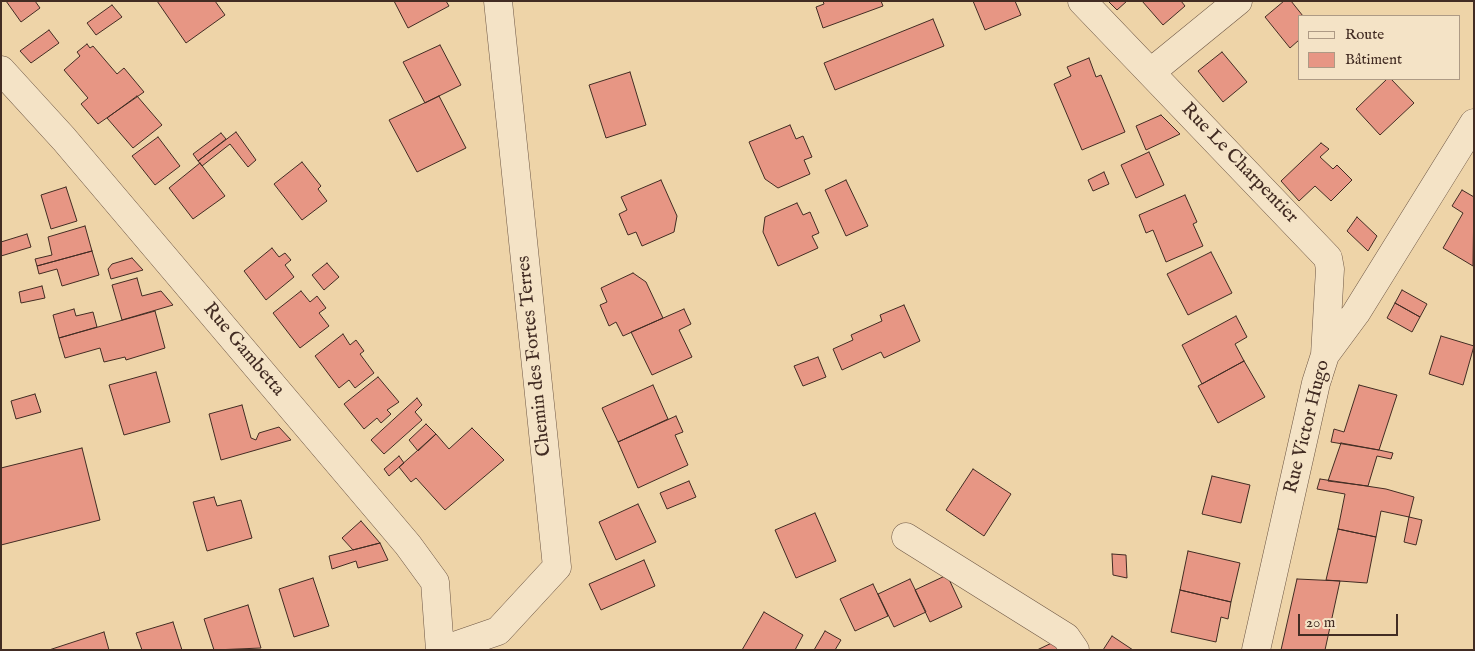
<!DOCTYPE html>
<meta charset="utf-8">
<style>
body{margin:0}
#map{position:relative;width:1475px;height:651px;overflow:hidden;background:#eed4a8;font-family:"IM FELL English",serif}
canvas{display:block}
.frame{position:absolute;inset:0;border:2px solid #422c23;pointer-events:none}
.legend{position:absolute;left:1298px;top:15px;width:162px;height:65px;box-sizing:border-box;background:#f4e3c6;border:1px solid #ad9a85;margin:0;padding:6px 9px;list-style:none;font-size:15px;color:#422c23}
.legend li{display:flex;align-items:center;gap:10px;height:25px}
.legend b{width:25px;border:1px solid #ad9a85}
.scale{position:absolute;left:1298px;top:614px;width:100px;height:22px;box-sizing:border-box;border:2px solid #422c23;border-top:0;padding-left:6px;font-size:15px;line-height:18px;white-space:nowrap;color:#422c23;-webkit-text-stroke:4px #f4e3c6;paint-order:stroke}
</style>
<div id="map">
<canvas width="1475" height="651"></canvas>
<div class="frame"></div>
<ul class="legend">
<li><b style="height:6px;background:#f4e3c6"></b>Route</li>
<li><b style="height:14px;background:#e79684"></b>Bâtiment</li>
</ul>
<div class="scale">20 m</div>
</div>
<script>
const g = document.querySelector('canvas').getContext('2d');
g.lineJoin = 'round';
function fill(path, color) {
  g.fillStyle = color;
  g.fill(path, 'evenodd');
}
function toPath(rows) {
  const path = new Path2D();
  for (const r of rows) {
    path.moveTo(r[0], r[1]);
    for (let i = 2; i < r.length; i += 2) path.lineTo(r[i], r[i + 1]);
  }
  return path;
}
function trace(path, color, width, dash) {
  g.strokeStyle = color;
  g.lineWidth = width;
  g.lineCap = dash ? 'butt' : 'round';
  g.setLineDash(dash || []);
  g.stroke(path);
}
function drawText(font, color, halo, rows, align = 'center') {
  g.font = font + ' "IM FELL English",serif';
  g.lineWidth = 4.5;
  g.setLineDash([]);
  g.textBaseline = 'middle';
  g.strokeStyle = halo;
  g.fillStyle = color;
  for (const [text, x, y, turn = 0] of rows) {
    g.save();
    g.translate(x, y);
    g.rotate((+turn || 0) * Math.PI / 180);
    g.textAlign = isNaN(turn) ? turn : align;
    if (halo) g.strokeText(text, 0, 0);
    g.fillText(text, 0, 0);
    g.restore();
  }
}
const building = toPath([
 [6,1,35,1,40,8,21,22,6,1],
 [157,1,215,1,225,15,186,43,157,1],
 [394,1,446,1,449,6,408,28,394,1],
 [823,1,881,1,883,6,823,28,816,7,824,4,823,1],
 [973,1,1015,1,1021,15,985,30,973,1],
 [1108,1,1127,1,1117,10,1108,1],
 [1142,1,1181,1,1185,6,1163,25,1142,1],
 [1284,1,1291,1,1303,16,1299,16,1299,40,1290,48,1265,17,1284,1],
 [112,5,122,17,96,35,87,23,112,5],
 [933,19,944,46,835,90,824,63,933,19],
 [49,30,59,43,31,63,20,51,49,30],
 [87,44,90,48,93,46,117,74,124,68,144,92,98,124,81,104,88,98,64,70,80,56,77,52,87,44],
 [440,45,461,85,425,103,403,62,440,45],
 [1222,52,1247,82,1223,102,1198,71,1222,52],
 [1089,58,1096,77,1101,75,1125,132,1082,150,1054,84,1071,76,1067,67,1089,58],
 [630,72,646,125,606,138,589,85,630,72],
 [1387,79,1391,79,1414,103,1380,135,1356,109,1387,79],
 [137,96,162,125,133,148,107,118,137,96],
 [439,96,466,148,417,172,389,120,439,96],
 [1161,115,1180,134,1146,150,1136,126,1161,115],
 [790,125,796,139,803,136,812,157,804,160,810,174,778,188,765,179,749,142,790,125],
 [236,132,256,160,248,167,230,144,202,166,198,161,236,132],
 [221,133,226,139,198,161,193,154,221,133],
 [158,137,180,166,155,185,132,156,158,137],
 [1321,143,1329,149,1320,157,1333,169,1337,165,1352,180,1331,201,1315,186,1299,201,1281,181,1321,143],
 [1149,152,1164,185,1136,198,1121,165,1149,152],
 [302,162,321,186,318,189,327,201,302,220,274,184,302,162],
 [200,163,225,196,193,219,169,188,200,163],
 [1104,172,1109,184,1093,191,1088,180,1104,172],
 [661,180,677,216,674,232,642,246,636,232,628,235,619,214,627,210,621,197,661,180],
 [846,180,868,226,846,236,825,190,846,180],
 [66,187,77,221,51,229,41,195,66,187],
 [1462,190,1474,197,1473,266,1443,248,1463,213,1452,206,1462,190],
 [1185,195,1197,222,1193,224,1203,246,1166,262,1153,230,1146,233,1139,215,1185,195],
 [797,203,803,215,810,212,819,233,812,236,818,248,778,266,763,232,765,217,797,203],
 [1357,217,1377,236,1368,251,1347,231,1357,217],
 [85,226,92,251,37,266,35,259,52,255,48,237,85,226],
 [27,234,31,247,1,256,1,242,27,234],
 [272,248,279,257,285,253,291,260,285,265,294,277,266,300,244,271,272,248],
 [92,251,99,275,62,286,57,269,39,274,37,266,92,251],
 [1211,252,1232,293,1188,315,1167,274,1211,252],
 [132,258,143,270,111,279,108,269,112,264,132,258],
 [327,263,339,277,324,290,312,275,327,263],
 [633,273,646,282,663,318,623,336,616,322,609,326,600,305,607,302,601,288,633,273],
 [137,278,142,296,161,291,173,305,122,320,112,285,137,278],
 [42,286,45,298,21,303,19,292,42,286],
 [1402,290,1427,304,1420,317,1395,303,1402,290],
 [301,291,310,302,317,296,326,308,319,313,329,326,300,348,273,313,301,291],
 [1395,303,1420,317,1412,332,1387,318,1395,303],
 [904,305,920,341,884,358,881,352,842,370,833,349,853,340,851,335,882,321,880,315,904,305],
 [74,309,76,316,93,312,97,327,59,338,53,315,74,309],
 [684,309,691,324,679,330,692,357,652,375,631,332,684,309],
 [155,311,165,348,126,360,125,357,104,362,100,348,65,358,59,338,155,311],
 [1236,316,1247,337,1235,344,1244,361,1202,384,1182,345,1236,316],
 [343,334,350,345,356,340,364,351,360,354,374,373,355,388,349,380,339,388,315,356,343,334],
 [1441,336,1474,346,1463,385,1429,374,1441,336],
 [818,357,826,377,803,386,794,366,818,357],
 [1244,361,1265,397,1218,423,1198,386,1244,361],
 [156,372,170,422,124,435,109,385,156,372],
 [378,377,399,402,387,410,391,414,381,423,377,418,364,429,344,404,378,377],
 [653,385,668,419,618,442,602,408,653,385],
 [1359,385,1397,395,1379,450,1331,442,1334,429,1344,432,1359,385],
 [35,394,41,412,16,419,11,401,35,394],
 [417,398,422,405,415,412,422,420,384,454,371,440,417,398],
 [242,405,251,438,256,440,259,433,279,427,291,440,221,460,209,414,242,405],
 [676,416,683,432,675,435,688,465,638,488,618,442,676,416],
 [426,424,436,434,418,451,409,440,426,424],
 [472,428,504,460,445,510,416,478,411,482,399,467,436,434,449,449,472,428],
 [1341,443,1379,450,1393,453,1391,459,1377,456,1368,486,1328,481,1341,443],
 [82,448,100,520,1,545,1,468,82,448],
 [399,456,404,463,389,476,384,469,399,456],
 [973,469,1011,494,984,536,946,510,973,469],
 [1212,476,1250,485,1241,523,1202,514,1212,476],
 [1320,479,1386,489,1414,497,1409,517,1381,511,1376,537,1338,529,1345,494,1317,489,1320,479],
 [689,481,696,497,667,509,660,493,689,481],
 [214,497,217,506,241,500,252,538,207,551,193,502,214,497],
 [638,504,656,542,616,560,599,522,638,504],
 [815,513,836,561,796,578,775,530,815,513],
 [1409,517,1422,520,1416,545,1404,542,1409,517],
 [361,521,380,543,353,550,342,538,361,521],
 [1338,529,1376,537,1367,583,1326,580,1338,529],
 [380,543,388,560,358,568,356,561,332,569,329,556,380,543],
 [1188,551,1240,563,1231,602,1180,590,1188,551],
 [1112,554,1126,555,1127,578,1113,575,1112,554],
 [644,560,655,586,601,610,589,584,644,560],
 [947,575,962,607,930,622,915,590,947,575],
 [313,578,329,626,294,637,279,589,313,578],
 [910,579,926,612,894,627,878,594,910,579],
 [1297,579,1340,581,1325,650,1281,650,1297,579],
 [873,584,888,616,855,631,840,599,873,584],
 [1180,590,1231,602,1228,619,1221,617,1216,642,1171,632,1180,590],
 [248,605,261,648,214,650,204,619,248,605],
 [764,612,803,635,795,650,742,650,764,612],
 [173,622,182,650,142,650,136,633,173,622],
 [825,631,841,640,835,650,814,650,825,631],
 [104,632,109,650,49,650,104,632],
 [1112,636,1133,650,1103,650,1112,636],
 [1058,640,1062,650,1037,650,1058,640]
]);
fill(building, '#e79684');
trace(building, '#422c23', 1);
const minor = toPath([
 [1082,1,1328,258,1330,269,1325,355],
 [1,70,64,139,408,545,435,582,440,650],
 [1151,72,1238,1],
 [906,537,1066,637,1075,650],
 [443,650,498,631,557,567,498,1],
 [1256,650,1316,383,1325,355,1356,313,1474,123]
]);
trace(minor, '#6d5644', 29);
trace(minor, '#f4e3c6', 28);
drawText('19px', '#422c23', '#f4e3c6', [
 ["Rue Le Charpentier",1239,164,46],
 ["Rue Gambetta",243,350,50],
 ["Chemin des Fortes Terres",535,356,-96],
 ["Rue Victor Hugo",1308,427,-76]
]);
</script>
